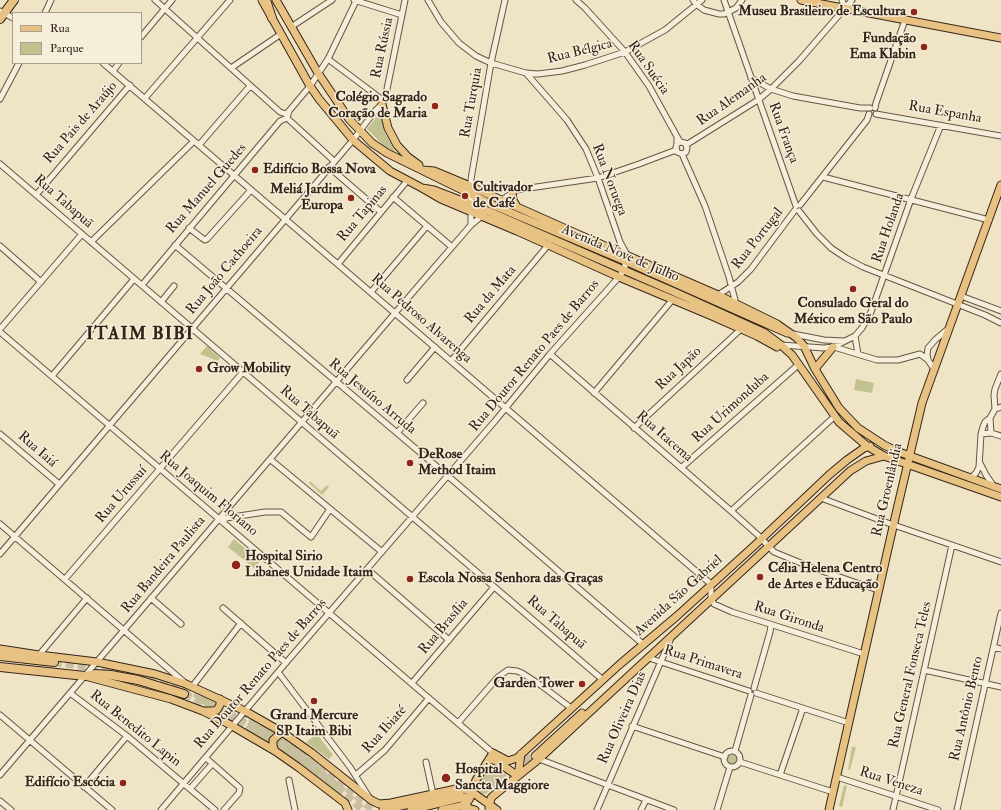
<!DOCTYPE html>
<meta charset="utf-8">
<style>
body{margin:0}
#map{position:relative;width:1001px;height:810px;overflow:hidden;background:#efe5c6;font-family:"IM FELL Double Pica",serif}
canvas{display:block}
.legend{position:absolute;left:12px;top:12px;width:130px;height:52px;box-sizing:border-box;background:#f5eeda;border:1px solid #a89e8d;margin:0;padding:5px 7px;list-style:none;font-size:12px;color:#352519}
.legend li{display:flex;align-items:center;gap:8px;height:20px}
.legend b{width:20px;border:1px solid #a89e8d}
</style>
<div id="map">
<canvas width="1001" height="810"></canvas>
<ul class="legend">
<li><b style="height:5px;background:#e8c283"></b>Rua</li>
<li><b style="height:11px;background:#c1c290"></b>Parque</li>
</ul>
</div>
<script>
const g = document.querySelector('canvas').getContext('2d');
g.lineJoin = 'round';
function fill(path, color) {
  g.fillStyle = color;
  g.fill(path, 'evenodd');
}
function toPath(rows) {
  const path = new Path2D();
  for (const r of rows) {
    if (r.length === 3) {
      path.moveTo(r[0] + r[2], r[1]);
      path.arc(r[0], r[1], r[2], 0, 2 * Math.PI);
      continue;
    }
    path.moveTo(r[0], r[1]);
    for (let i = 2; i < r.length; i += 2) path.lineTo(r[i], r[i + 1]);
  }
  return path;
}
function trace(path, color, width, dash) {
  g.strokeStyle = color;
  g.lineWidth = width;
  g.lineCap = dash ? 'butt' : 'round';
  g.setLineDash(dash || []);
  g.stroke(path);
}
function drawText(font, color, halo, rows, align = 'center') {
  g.font = font + ' "IM FELL Double Pica",serif';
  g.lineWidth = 3;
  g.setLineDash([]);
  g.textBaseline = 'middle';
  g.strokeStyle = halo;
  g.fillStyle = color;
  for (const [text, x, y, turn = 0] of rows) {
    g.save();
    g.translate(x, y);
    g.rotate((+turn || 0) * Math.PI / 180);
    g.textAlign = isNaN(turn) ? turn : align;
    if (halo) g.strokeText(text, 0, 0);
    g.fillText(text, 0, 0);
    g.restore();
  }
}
fill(toPath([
 [382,110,381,117,384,131,396,153,383,145,367,129],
 [207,346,220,358,218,361,200,354],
 [856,379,874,383,872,393,854,390],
 [310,481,321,491,327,485,329,487,322,495,309,483],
 [234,539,260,561,254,568,228,547],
 [198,694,215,701,217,705,213,709,202,704,198,705,194,703],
 [250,720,275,733,318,764,325,773,343,787,342,792,337,793,244,731],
 [317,734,333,755,329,759,306,742],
 [852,747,856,747,850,770,848,769],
 [732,759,5.5],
 [493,766,498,766,508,774,486,794,482,794,478,789,479,781,485,772],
 [844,785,847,786,842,807,839,806]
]), '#c1c290');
trace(toPath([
 [469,790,486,782,501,774,531,751],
 [471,795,491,786,535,756]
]), '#cabfa3', 7, [7, 3.5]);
trace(toPath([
 [54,662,83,666,145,678,204,696],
 [184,694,234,717,289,749,330,780,363,810],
 [229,707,264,726,312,758,373,810]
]), '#cabfa3', 8, [8, 4]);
const minor = toPath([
 [155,0,280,112,286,114,289,111],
 [354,0,402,15],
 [428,0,441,22,459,43,476,56,491,63,526,73,538,74,562,71,585,65,625,52,665,30,702,0],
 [576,0,585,8,625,52,649,86,680,142],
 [693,0,696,4,704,10,719,14,724,14,736,8,742,0],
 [724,0,796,206],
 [842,0,845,8],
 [0,11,13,18],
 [45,13,51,0],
 [291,27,332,0],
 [141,37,172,0],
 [328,59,384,101],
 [103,63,711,584,711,598,714,604,732,612,864,654],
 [231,68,281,34],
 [113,71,119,63],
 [526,73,567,120,586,149,598,178,620,242,627,255],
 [751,78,771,89,793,96,860,108,870,108],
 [145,98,230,0],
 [0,99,19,63],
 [875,108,876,103,905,20],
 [876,114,1001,136],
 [287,118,334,161],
 [677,137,677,144,676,147,677,152,682,154,686,152,687,148,685,143,680,142,677,144],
 [199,145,250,86],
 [686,145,758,100,771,89,799,61,852,0],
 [682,154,705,206,729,277,736,304],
 [0,164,603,680],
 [329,167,381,212],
 [823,177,989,220],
 [36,195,130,85],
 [393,197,452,247],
 [499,202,516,190,598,178,639,164,676,150],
 [800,205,867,120,869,114],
 [799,211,817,234,831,248,846,258,863,267,985,315,1001,323],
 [471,225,471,179,491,63,505,0],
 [189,228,202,238,205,240,207,239,251,190],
 [91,242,194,141],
 [175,245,448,476,644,645],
 [0,246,41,282],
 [338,264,407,181],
 [142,285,280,121,287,118,289,111,310,86,328,59,356,1],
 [371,292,427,226],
 [718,295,738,282,751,269,795,210],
 [961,296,1001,311],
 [161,302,174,286],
 [0,329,82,234],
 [0,332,493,753],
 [793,334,824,340,844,341],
 [855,336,858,354],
 [781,345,824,348,833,347,855,336,862,328,871,312,911,199,941,125],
 [834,347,877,360,898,360,920,354,928,360,934,369],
 [550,354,731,511,759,536,774,552,813,568,878,590],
 [928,359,927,355,928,348,935,340,948,329],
 [451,361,549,244],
 [52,376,134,279],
 [407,380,435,347],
 [594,393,673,299],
 [995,409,994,395,995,389,1001,374],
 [995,409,1001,407],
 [990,418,991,433],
 [634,428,741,329],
 [397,433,423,403],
 [0,434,59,484],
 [981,434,991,433,1001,436],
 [271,460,382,552],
 [980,463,986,475,993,485],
 [681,468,798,365],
 [971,478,976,473,979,467,981,434,983,427,985,422,990,418,995,409],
 [821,498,885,522,1001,562],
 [731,511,835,416],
 [223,522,226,518,265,512,281,512,311,537,330,509],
 [0,524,184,682],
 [0,554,353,140,375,111,382,104,385,99,405,0],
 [367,569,449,640],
 [65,579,243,372],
 [151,598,181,624],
 [223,608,286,663],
 [994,647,1001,649],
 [39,655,87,598],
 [649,658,749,691],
 [924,670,1001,687],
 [278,672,350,767,369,797],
 [412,683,494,587],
 [192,687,241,623],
 [754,688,770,632,771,625],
 [70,693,127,736,215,810],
 [756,693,849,723],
 [0,715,112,810],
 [458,723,498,677,508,670,517,671,522,673,542,686,571,708],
 [632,726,725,757],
 [732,759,8],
 [735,751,751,695],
 [206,758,240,788,239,793,224,810],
 [539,759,674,810],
 [426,762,433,794],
 [740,762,833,792],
 [0,775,395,313,471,225,484,214],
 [356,775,385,750,429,698],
 [780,775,803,708],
 [837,777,938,810],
 [289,780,295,810],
 [84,787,127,736],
 [190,789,212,764],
 [0,801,11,810],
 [161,810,278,672,495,421,550,354,619,277,625,268,625,261],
 [597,810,671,638],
 [641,810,646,800],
 [717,810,730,767],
 [893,810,952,545],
 [957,810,1001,613]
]);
const major = toPath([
 [262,0,310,86,319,99,353,140,390,171,422,188,441,199,517,231,619,277,712,316,757,336,777,347],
 [276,0,318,73,349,119,372,143,387,153,495,206,625,261,787,333],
 [801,0,1001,38],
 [382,104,388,128,397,145,408,157,419,165],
 [423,170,434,171,470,186,573,232,718,295,777,324,797,338,804,346,815,369,839,408,858,428,884,445,899,452,1001,489],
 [422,188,434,190,488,211,679,294,765,333,781,345,792,355,839,422,867,446,884,456,1001,497],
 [512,193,513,200,517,207],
 [815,369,833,347],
 [0,649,39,655,97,662,155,674,186,684,245,711,282,732,312,753,371,800,379,804,391,803,461,788,472,792,497,810],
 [85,676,171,699,203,711,227,723,275,751,298,767,341,800,345,803,348,810],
 [205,711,213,711,217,710,220,705,220,699],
 [275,751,273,746,273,740,282,732],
 [535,756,582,713],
 [489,759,496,761,518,776],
 [518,776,521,754],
 [461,806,475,810],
 [489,808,491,798,493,796,539,759,850,471,866,461,884,456],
 [383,810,460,793],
 [411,810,465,797],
 [442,810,461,806,467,803,470,798,476,780,493,753,508,761,517,758,619,665,677,616,755,545,829,475,847,460,864,448,870,446],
 [829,810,895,518,922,403,1001,185]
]);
const highway = toPath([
 [266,0,272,18],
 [0,19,14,0],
 [0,656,54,662],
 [0,667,85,676,96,674,111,675,138,680,184,694]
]);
trace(minor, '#645544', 7);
trace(major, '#352519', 9);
trace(highway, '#352519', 10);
trace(minor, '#f5eeda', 5);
trace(major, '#e8c283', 7);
trace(highway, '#e8c283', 8);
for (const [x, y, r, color] of [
 [914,12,4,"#8f2418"],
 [924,47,4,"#8f2418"],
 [435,106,4,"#8f2418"],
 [255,170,4,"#8f2418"],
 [465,196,4,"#8f2418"],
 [351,198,4,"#8f2418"],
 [853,289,4,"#8f2418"],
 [199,369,4,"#8f2418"],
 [410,463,4,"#8f2418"],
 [236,565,5,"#8f2418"],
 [760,577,4,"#8f2418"],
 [410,579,4,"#8f2418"],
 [582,684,4,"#8f2418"],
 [314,701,4,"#8f2418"],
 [446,778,5,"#8f2418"],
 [123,783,4,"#8f2418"]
]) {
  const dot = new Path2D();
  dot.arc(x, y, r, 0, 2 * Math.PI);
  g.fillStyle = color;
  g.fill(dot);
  trace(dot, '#f5eeda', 1.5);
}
drawText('bold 14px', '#352519', '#f5eeda', [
 ["Museu Brasileiro de Escultura",906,12,"right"],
 ["Fundação",916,39,"right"],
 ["Ema Klabin",916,55,"right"],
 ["Colégio Sagrado",427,98,"right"],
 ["Coração de Maria",427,114,"right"],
 ["Edifício Bossa Nova",263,170],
 ["Cultivador",473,188],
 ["de Café",473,204],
 ["Meliá Jardim",343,190,"right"],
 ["Europa",343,206,"right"],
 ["Consulado Geral do",853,304,"center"],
 ["México em São Paulo",853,320,"center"],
 ["Grow Mobility",207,369],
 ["DeRose",418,455],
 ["Method Itaim",418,471],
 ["Hospital Sirio",245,557],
 ["Libanes Unidade Itaim",245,573],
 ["Célia Helena Centro",768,569],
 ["de Artes e Educação",768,585],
 ["Escola Nossa Senhora das Graças",418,579],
 ["Garden Tower",574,684,"right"],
 ["Grand Mercure",314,716,"center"],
 ["SP Itaim Bibi",314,732,"center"],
 ["Hospital",455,770],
 ["Sancta Maggiore",455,786],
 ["Edifício Escócia",115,783,"right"]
], 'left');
drawText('14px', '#352519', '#f5eeda', [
 ["Rua Rússia",383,48,-78],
 ["Rua Bélgica",580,52,-14],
 ["Rua Suécia",648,68,55],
 ["Rua Alemanha",732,100,-35],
 ["Rua Turquia",472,103,-80],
 ["Rua Espanha",945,113,10],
 ["Rua Pais de Araújo",81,123,-49],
 ["Rua França",783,133,70],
 ["Rua Noruega",609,180,69],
 ["Rua Manuel Guedes",207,189,-49],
 ["Rua Tabapuã",63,202,41],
 ["Rua Tapinas",363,214,-50],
 ["Rua Holanda",889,228,-71],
 ["Rua Portugal",758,239,-52],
 ["Avenida Nove de Julho",620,254,23],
 ["Rua João Cachoeira",225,271,-50],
 ["Rua da Mata",491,295,-50],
 ["Rua Pedroso Alvarenga",421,319,41],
 ["Rua Doutor Renato Paes de Barros",535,356,-50],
 ["Rua Japão",679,369,-43],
 ["Rua Jesuíno Arruda",372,397,40],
 ["Rua Urimonduba",731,408,-42],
 ["Rua Tabapuã",309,413,41],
 ["Rua Itacema",664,437,41],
 ["Rua Iaiá",37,450,41],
 ["Rua Groenlândia",888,490,-77],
 ["Rua Joaquim Floriano",208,494,40],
 ["Rua Urussuí",122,495,-49],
 ["Rua Bandeira Paulista",164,565,-50],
 ["Avenida São Gabriel",679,596,-42],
 ["Rua Gironda",789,618,18],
 ["Rua Tabapuã",556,623,41],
 ["Rua Brasília",444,627,-50],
 ["Rua Primavera",703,663,18],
 ["Rua Doutor Renato Paes de Barros",261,674,-49],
 ["Rua General Fonseca Teles",911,675,-77],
 ["Rua Antônio Bento",967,709,-77],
 ["Rua Oliveira Dias",623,718,-66],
 ["Rua Benedito Lapin",135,729,39],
 ["Rua Ibiaté",385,730,-48],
 ["Rua Veneza",891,782,18]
]);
g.letterSpacing = '1px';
drawText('bold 18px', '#352519', '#f5eeda', [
 ["ITAIM BIBI",140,335]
]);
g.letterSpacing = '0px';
</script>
